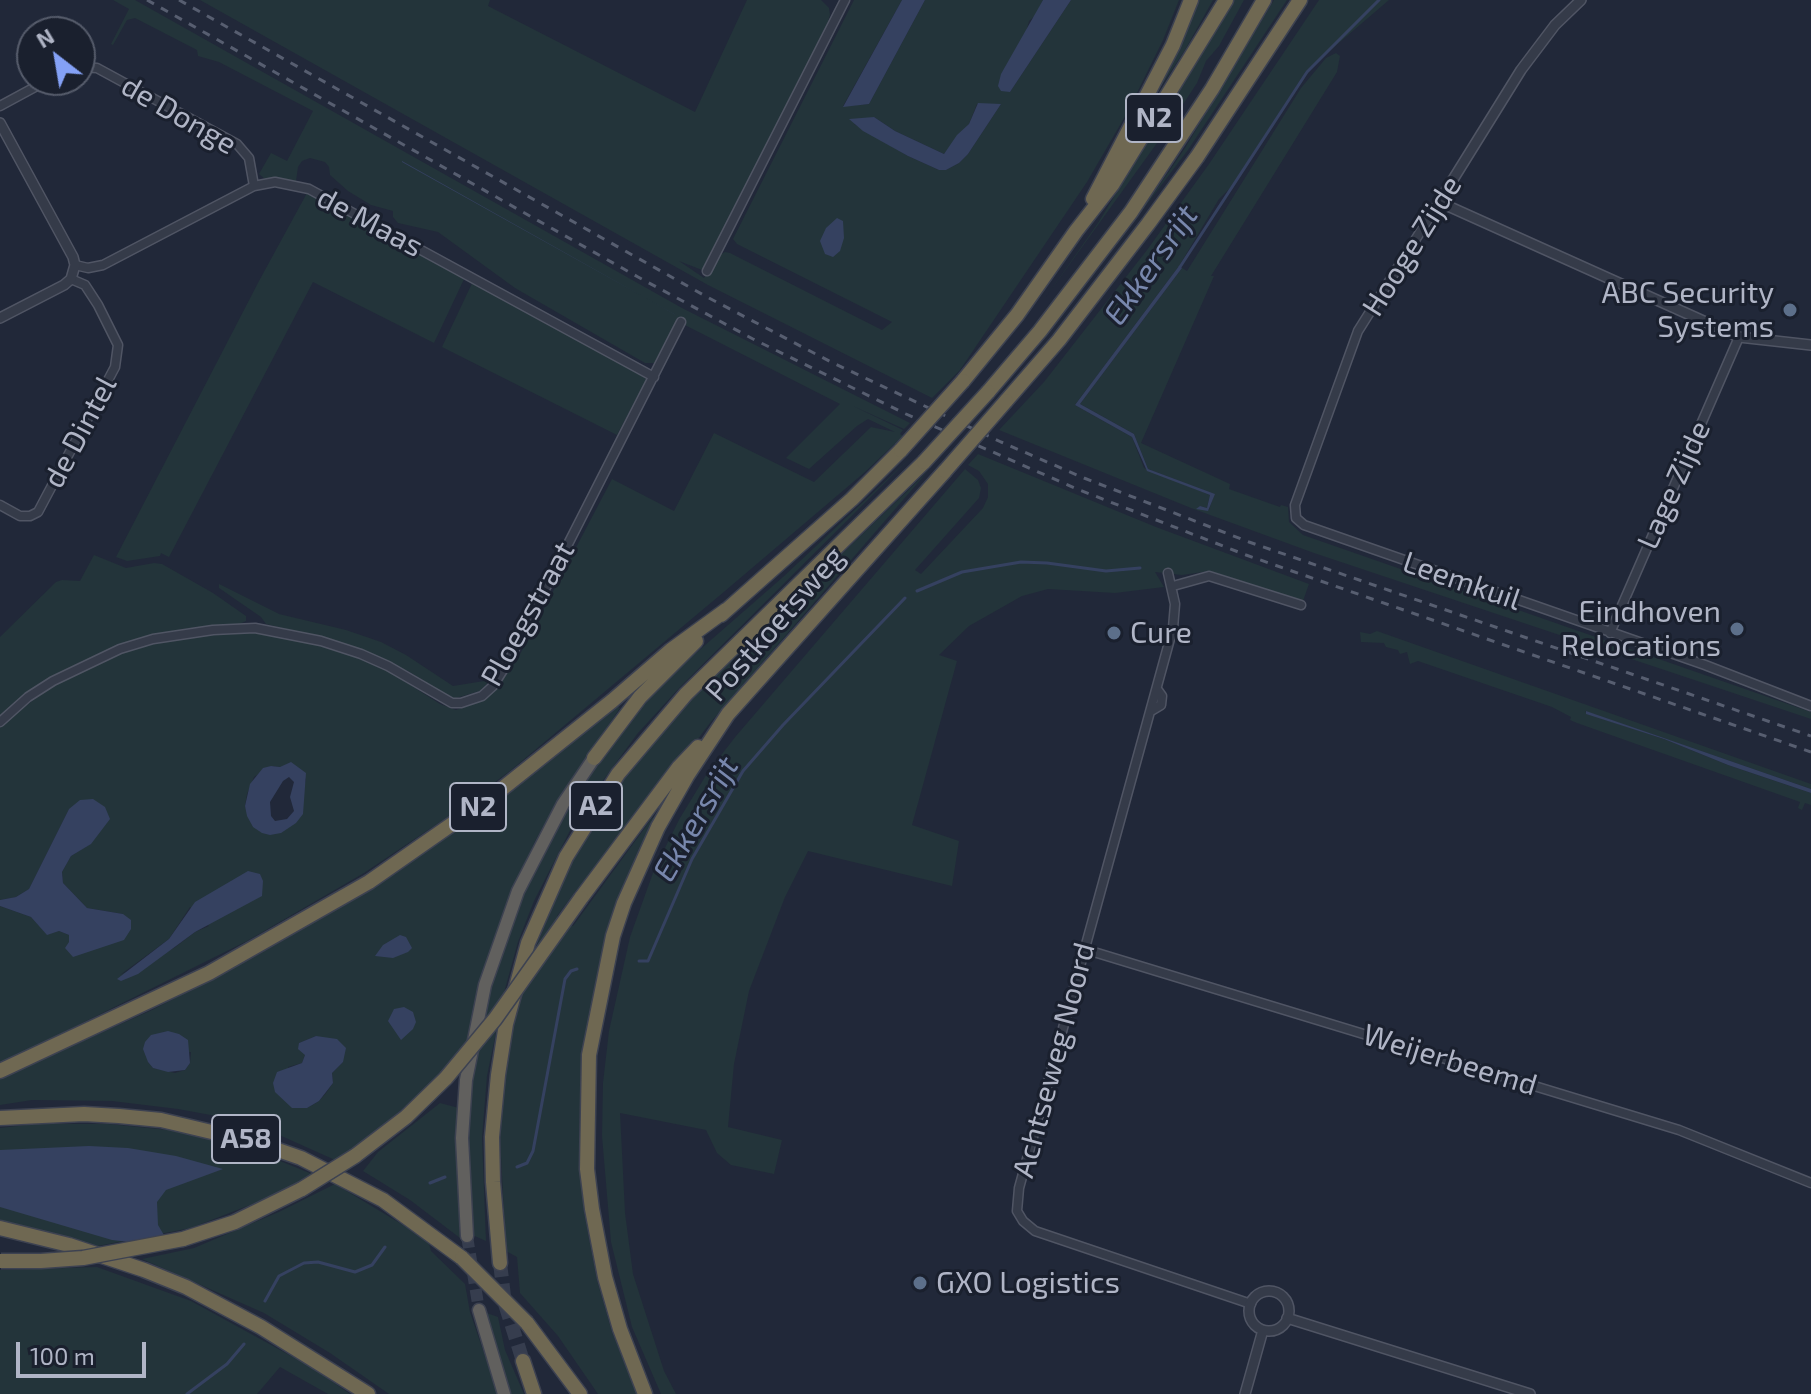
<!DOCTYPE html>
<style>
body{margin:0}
#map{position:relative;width:1811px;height:1394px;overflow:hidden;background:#212839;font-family:"Exo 2",sans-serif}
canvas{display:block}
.north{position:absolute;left:16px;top:16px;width:80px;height:80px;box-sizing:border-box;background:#1a202e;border:2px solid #565c6b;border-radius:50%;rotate:329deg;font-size:22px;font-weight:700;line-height:32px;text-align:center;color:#b0b5c6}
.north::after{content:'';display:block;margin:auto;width:28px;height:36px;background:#84a1f6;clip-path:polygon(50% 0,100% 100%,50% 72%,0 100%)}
.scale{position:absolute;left:16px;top:1342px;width:130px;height:36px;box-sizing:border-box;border:4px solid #b0b5c6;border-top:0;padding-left:10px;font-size:24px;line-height:28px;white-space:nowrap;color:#b0b5c6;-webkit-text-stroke:6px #1a202e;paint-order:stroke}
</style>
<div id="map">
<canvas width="1811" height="1394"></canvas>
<div class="north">N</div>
<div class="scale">100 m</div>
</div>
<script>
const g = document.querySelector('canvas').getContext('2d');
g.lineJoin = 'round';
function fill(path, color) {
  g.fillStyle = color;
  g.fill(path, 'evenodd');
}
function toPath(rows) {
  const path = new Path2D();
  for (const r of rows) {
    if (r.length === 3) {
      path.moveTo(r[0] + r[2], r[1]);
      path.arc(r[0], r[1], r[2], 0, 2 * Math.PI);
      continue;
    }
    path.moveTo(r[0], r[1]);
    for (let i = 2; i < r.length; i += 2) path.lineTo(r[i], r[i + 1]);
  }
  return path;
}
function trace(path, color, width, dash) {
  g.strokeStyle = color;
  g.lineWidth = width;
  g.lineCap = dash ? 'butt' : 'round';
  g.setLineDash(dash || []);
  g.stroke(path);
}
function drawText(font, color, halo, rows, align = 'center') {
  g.font = font + ' "Exo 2",sans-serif';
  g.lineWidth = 6;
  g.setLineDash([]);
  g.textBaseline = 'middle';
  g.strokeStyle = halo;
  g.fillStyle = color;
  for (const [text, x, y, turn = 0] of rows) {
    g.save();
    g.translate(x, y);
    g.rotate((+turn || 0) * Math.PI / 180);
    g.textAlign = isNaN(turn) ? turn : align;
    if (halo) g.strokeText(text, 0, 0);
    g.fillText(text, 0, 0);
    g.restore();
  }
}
fill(toPath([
 [113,0,135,0,682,308,910,423,904,429,853,406,903,430,900,434,903,436,865,472,725,591,510,771,449,816,364,873,247,941,0,1064,0,906,31,917,47,934,59,931,69,935,69,942,123,914,87,908,63,883,62,872,71,856,90,844,69,809,29,889,16,897,0,900,0,726,54,684,120,652,153,643,184,636,238,632,268,633,322,644,360,657,387,670,440,704,456,710,482,700,495,690,518,658,612,479,674,511,714,433,814,482,871,427,895,432,868,419,857,426,809,469,786,458,840,404,679,322,654,363,645,363,515,288,438,232,398,223,393,217,393,211,371,205,348,191,330,175,329,167,325,162,310,158,302,161,298,167,296,181,265,179,259,174,271,153,287,161,313,111,219,62,198,56,197,50,135,18,127,20,113,45,111,44,129,9],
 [271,766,280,767,306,779,296,823,253,827,245,806,247,794,254,777],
 [190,907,209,926,195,932,174,948,120,975,169,939],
 [200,0,490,0,488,6,695,112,747,0,821,0,829,8,830,15,825,31,702,270,679,261,704,278,718,256,725,252,730,253,882,330,892,322,737,244,733,239,854,0,902,0,843,106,869,104,925,0,1043,0,1036,15,1029,21,1010,92,1071,0,1179,0,1163,40,1127,113,1087,182,960,370,932,398,708,285],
 [977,104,1001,104,968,154,959,163,946,170,939,170,908,156,854,124,874,117,895,131,944,154,969,124],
 [1198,0,1213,0,1185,50,1154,97],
 [1231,0,1244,0,1219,46,1206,61,1197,83,1165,132,1046,297,1098,223,1198,59],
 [1274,0,1287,0,1188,150,1138,216,1185,148],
 [1319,0,1389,0,1306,71,1232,186,1219,199,1179,266,1075,405,1132,437,1144,468,1210,495,1207,508,1200,506,1198,509,1209,510,1214,494,1148,469,1134,434,1080,404,1182,268,1187,271,1301,88,1326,58,1336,53,1340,56,1337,72,1211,276,1214,276,1141,443,1230,484,1229,489,1280,507,1281,505,1288,507,1289,522,1303,535,1811,712,1811,719,1314,553,1191,508,999,430,1044,382,1147,250,1209,164],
 [307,193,319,197,465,277,434,343,313,282,169,557,161,553,160,556,127,561,116,557,259,281],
 [475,277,645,376,646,380,617,435,442,347],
 [978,454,1156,527,1309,584,1303,601,1210,571,1182,575,1155,572,1164,587,1115,593,1048,589,1022,596,969,626,939,655,957,661,912,825,959,841,952,886,808,851,785,897,749,991,734,1064,728,1127,782,1140,774,1174,731,1165,717,1153,706,1130,620,1113,625,1213,633,1274,664,1371,676,1394,661,1394,632,1327,611,1242,602,1136,603,1083,609,1031,630,937,654,870,680,818,708,772,736,736,965,469,978,480,981,488,979,498,915,570,921,574,983,508,988,497,988,484,979,471,968,465],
 [911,457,681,686,638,733,579,813,534,901,518,942,505,989,487,1076,482,1138,486,1241,470,1234,468,1140,472,1079,488,998,505,939,522,895,567,806,597,760,627,723,672,674,783,577],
 [929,470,710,723,592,880,578,888,557,916,573,926,652,818,657,816,634,864,610,929,588,1026,581,1080,579,1138,584,1212,597,1280,612,1332,637,1394,598,1394,558,1336,520,1293,517,1257,506,1251,500,1138,505,1076,514,1020,528,967,571,860,623,778,691,699],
 [94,555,126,568,154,563,162,564,213,593,246,616,246,621,237,625,183,629,118,645,50,678,0,717,0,637,56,582,62,580,80,581],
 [219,584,279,614,346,630,381,642,406,655,453,686,484,681,495,675,480,691,453,699,408,671,390,664,323,638,266,624,261,617,219,588],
 [1377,631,1811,784,1811,789,1585,711,1587,714,1664,739,1728,765,1811,793,1811,805,1805,803,1802,810,1798,808,1800,802,1577,723,1570,720,1571,717,1552,707,1418,661,1410,664,1407,652,1400,654,1398,650,1386,647,1384,643,1361,642,1360,632,1370,634],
 [616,706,620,708,558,800,535,841,513,890,480,982,465,1048,427,1088,372,1135,335,1160,277,1134,227,1118,178,1109,112,1101,32,1100,0,1105,0,1078,152,1010,256,956,371,889,503,798],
 [316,1036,343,1062,332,1073,333,1083,326,1093,319,1101,307,1108,288,1067,302,1063,305,1055,299,1043],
 [191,1052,190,1063,185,1070,175,1073,153,1068,148,1062],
 [440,1103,459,1108,458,1185,460,1238,410,1200,363,1171,378,1152],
 [35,1124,108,1124,169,1130,219,1141,268,1156,312,1174,273,1196,191,1228,98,1246,0,1221,0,1128],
 [335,1184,428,1240,431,1251,465,1284,470,1312,498,1394,389,1394,330,1353,264,1313,142,1259,194,1248,281,1211],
 [97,1267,191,1301,313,1368,350,1394,328,1394,280,1367,257,1394,0,1394,0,1270],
 [484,1312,498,1317,505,1350,524,1394,509,1394]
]), '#23343a');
fill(toPath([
 [902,0,925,0,869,104,843,107],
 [1043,0,1071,0,1010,92,1001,91,998,86,1001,74],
 [978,103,1001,104,968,154,959,163,946,170,939,170,908,156,863,131,849,119,874,117,895,131,944,154,957,135,969,124],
 [402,161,674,314,676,315,402,162],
 [837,218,843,221,844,238,840,251,833,257,825,254,820,241,826,228],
 [1179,266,1182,268,1080,404,1134,434,1148,469,1215,494,1208,511,1196,509,1200,506,1207,508,1210,495,1147,471,1132,437,1075,405],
 [1586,711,1811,789,1811,793,1728,765,1664,739,1586,714],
 [291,762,306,773,303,814,296,823,281,833,270,835,262,833,253,827,247,816,245,806,250,784,263,768,271,766,280,767],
 [289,777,294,782,290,797,294,811,287,819,275,821,271,816,270,802,283,781],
 [93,799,105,807,110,819,91,844,71,856,62,872,63,883,87,908,123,914,131,920,131,929,124,940,73,957,65,948,69,942,69,935,59,931,47,935,31,917,0,906,0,900,16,897,29,889,69,809,80,800],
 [248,871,260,874,263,881,262,896,195,932,138,974,121,981,117,979,169,939,195,902],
 [400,935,406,937,412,948,408,952,393,958,375,956,383,945],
 [404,1007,413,1012,416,1022,413,1029,401,1040,388,1021,394,1009],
 [168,1031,179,1034,188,1040,190,1063,185,1070,168,1072,153,1068,148,1062,143,1049,145,1042,151,1035],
 [316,1036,337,1039,346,1048,343,1062,332,1073,333,1083,319,1101,307,1108,292,1108,275,1092,273,1083,277,1072,302,1063,305,1055,298,1049,299,1043],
 [89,1146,128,1148,176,1156,223,1169,166,1190,157,1202,158,1225,171,1247,112,1240,0,1207,0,1150]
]), '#354160');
trace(toPath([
 [1180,267,1307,72,1379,0],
 [917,591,962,572,1021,562,1047,563,1106,571,1140,568],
 [639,961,648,961,692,859,743,771,783,725,905,598],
 [517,1167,527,1163,533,1151,565,979,571,971,577,969],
 [430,1183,445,1177],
 [265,1301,279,1276,304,1263,318,1262,355,1272,372,1265,385,1247],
 [187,1394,227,1364,244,1344]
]), '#354160', 3);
trace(toPath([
 [467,1236,479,1310]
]), '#363d4e', 12, [12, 6]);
trace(toPath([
 [500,1263,505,1304,523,1361]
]), '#363d4e', 14, [14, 7]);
const minor = toPath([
 [80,67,97,68,237,144,249,158,254,186],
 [0,106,48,80],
 [1439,202,1358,331,1295,505,1296,518,1304,525,1705,665,1811,706],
 [75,265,88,268,103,265,254,186,275,182,309,189,654,377],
 [707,271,845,0],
 [0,505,20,516,30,516,38,512,115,367,118,345,98,305,85,285,71,279],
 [1168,573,1175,604,1173,628,1019,1188,1017,1211,1023,1221,1035,1231,1251,1304],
 [1173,586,1209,576,1301,605],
 [1610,633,1739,337],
 [1151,711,1161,705,1162,696,1157,689],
 [0,722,28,697,53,681,120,649,153,639,213,630,255,628,321,641,361,654,388,666,452,703,461,703,482,696,493,686,508,662,681,322],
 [1084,949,1679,1130,1811,1183]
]);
const tertiary = toPath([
 [1581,0,1555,25,1521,70,1439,202,1739,337,1811,345],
 [0,123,73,257,75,265,71,279,64,285,0,318],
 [1269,1311,20],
 [1287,1318,1530,1394],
 [1245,1394,1263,1330]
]);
const trunk = toPath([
 [467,1236,462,1138,466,1080,485,985,518,891,563,804,594,758],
 [479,1310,504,1394]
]);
const motorway = toPath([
 [1093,199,1173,45,1191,0],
 [963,381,1017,315,1076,231,1112,185,1226,0],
 [988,392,1040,331,1131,212,1212,89,1264,0],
 [1006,401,1059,340,1148,224,1197,157,1300,0],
 [721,615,852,499,901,450],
 [594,758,640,697,696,641],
 [581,898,679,767,698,747],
 [0,1071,209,973,369,882,498,792,612,701,671,650,726,610],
 [0,1118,84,1114,119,1116,161,1120,258,1143,301,1158,383,1200,462,1258],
 [355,1156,406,1117,446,1078],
 [0,1228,69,1245,144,1270,186,1287,261,1327,368,1394],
 [183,1239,235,1222,302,1189],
 [500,1263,493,1182,492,1137,498,1075,506,1024,528,943,566,857,618,774,686,694,924,462],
 [527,1323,580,1394],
 [523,1361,534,1394],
 [645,1394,620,1329,605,1277,592,1209,587,1169,589,1055,613,936,624,903,658,827,687,776,728,714,945,471]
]);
trace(minor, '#505564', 11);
trace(tertiary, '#505564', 12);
trace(trunk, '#3d4251', 15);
trace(motorway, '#3d4251', 17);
trace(minor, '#353b49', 8);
trace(tertiary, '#353b49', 9);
trace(trunk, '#61605e', 12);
trace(motorway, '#6f6852', 14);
trace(toPath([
 [147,0,638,277,753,339,906,414,1077,489,1246,555,1811,752],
 [179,0,707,297,831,362,1001,442,1084,478,1249,542,1811,736]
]), '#575e70', 3, [8, 8]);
const motorwayBridge = toPath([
 [901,450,963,381],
 [924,462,988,392],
 [945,471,1006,401],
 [446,1078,495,1019,581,898],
 [302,1189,355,1156],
 [462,1258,527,1323],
 [1,1261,41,1261,83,1258,183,1239]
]);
trace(motorwayBridge, '#3d4251', 17, []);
trace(motorwayBridge, '#6f6852', 14);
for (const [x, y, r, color] of [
 [1790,310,8,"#5c6f8a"],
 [1737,629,8,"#5c6f8a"],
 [1114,633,8,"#5c6f8a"],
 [920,1283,8,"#5c6f8a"]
]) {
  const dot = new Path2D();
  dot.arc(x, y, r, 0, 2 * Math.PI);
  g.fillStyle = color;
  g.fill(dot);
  trace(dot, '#1a202e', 3);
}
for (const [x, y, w] of [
 [1154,118,56],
 [596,806,52],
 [478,807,56],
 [246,1139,68]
]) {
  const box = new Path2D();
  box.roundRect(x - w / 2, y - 24, w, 48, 6);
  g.fillStyle = '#1a202e';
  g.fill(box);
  trace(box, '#b0b5c6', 2);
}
drawText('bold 28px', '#b0b5c6', null, [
 ["N2",1154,118],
 ["A2",596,806],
 ["N2",478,807],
 ["A58",246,1139]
]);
drawText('30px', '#b0b5c6', '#1a202e', [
 ["de Donge",179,115,30],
 ["de Maas",370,222,28],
 ["Hooge Zijde",1412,246,-58],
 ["de Dintel",80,432,-62],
 ["Lage Zijde",1674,485,-66],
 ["Leemkuil",1462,581,19],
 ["Ploegstraat",528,614,-61],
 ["Postkoetsweg",775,624,-49],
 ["Achtseweg Noord",1054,1060,-75],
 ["Weijerbeemd",1450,1060,17]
]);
drawText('30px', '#b0b5c6', '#1a202e', [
 ["ABC Security",1774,293],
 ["Systems",1774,327],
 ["Eindhoven",1721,612],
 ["Relocations",1721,646],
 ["Cure",1130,633,"left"],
 ["GXO Logistics",936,1283,"left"]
], 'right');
drawText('italic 32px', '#7887ad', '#1a202e', [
 ["Ekkersrijt",1151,265,-55],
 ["Ekkersrijt",696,819,-60]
]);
</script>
